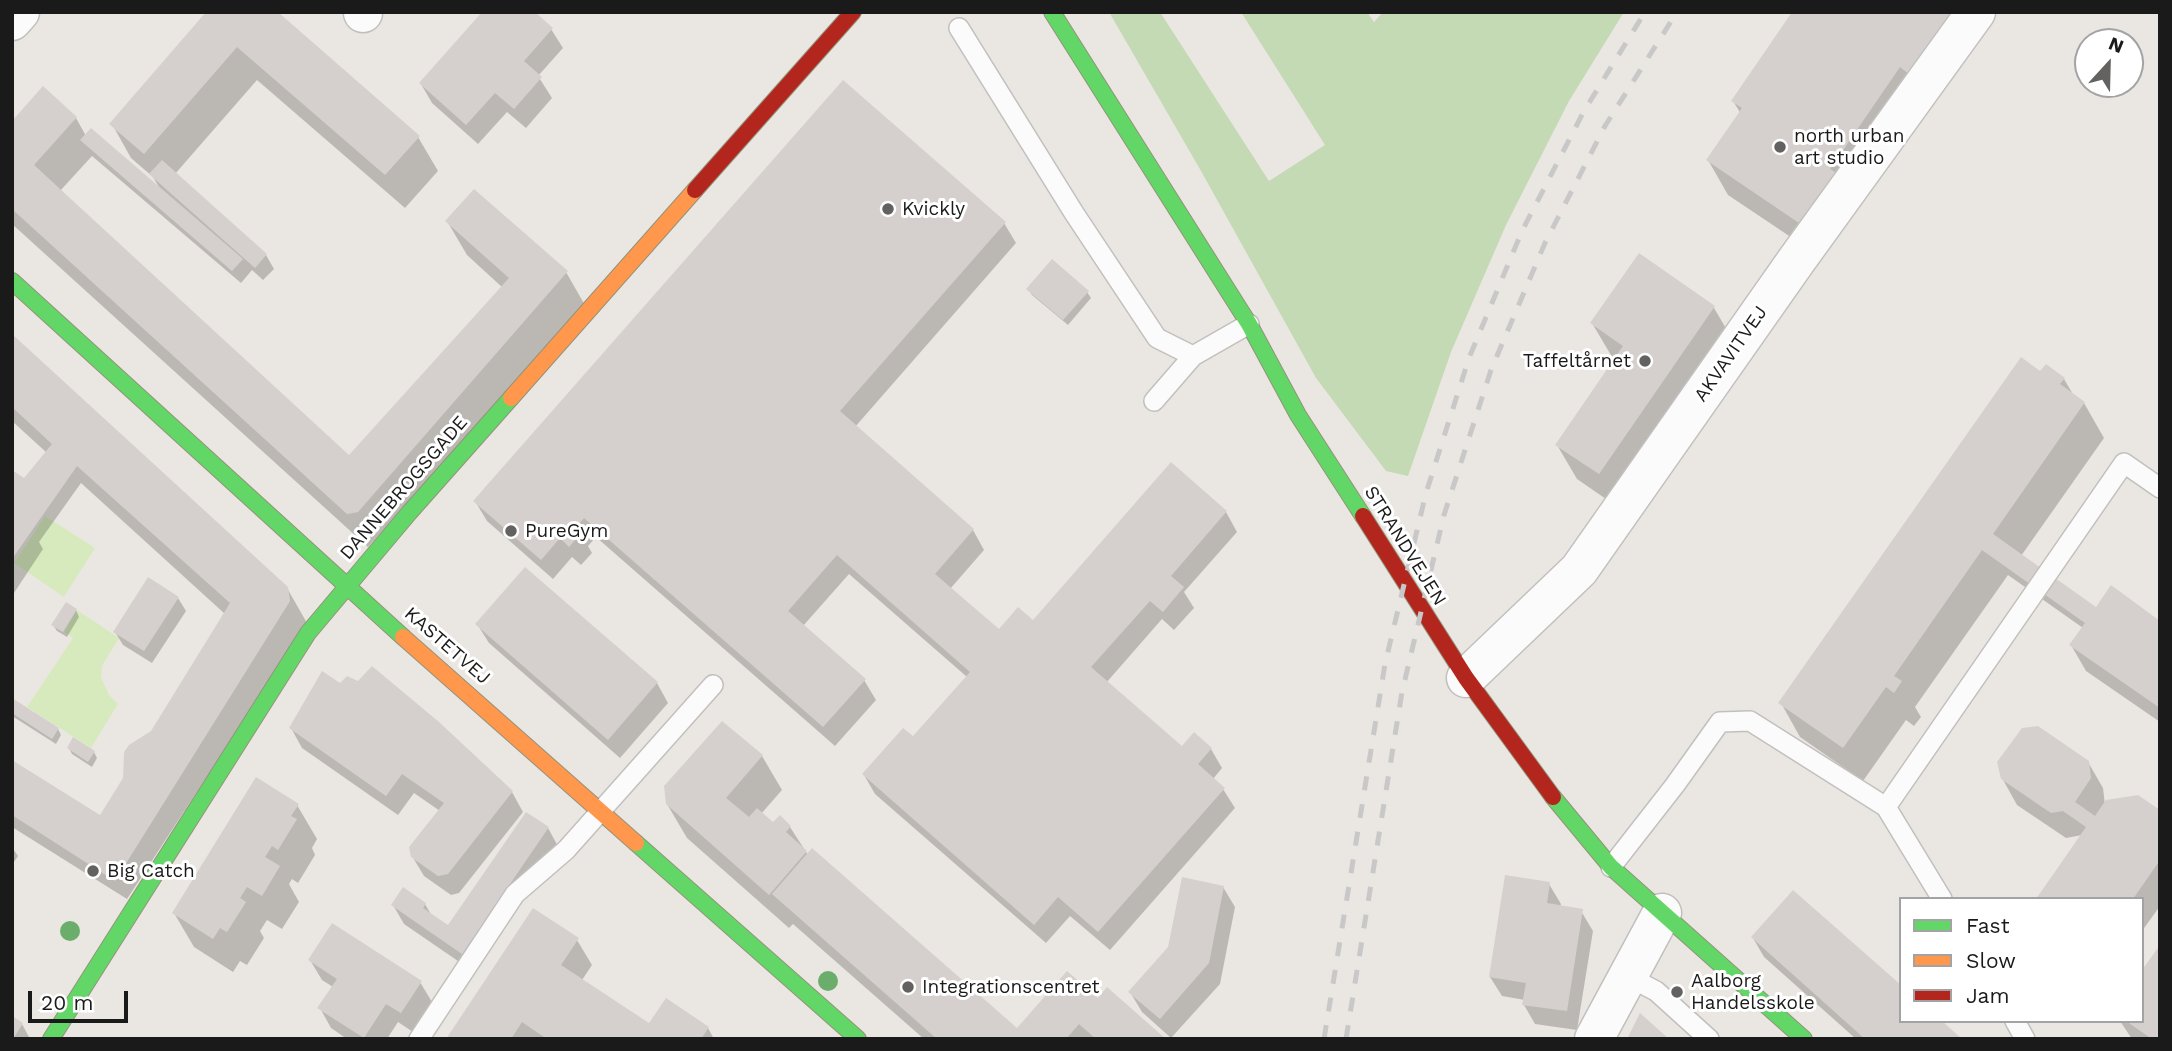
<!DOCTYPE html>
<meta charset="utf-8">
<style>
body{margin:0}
#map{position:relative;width:2172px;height:1051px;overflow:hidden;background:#eae7e2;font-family:"Work Sans",sans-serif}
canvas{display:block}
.frame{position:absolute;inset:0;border:14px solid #1a1a1a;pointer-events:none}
.legend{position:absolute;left:1899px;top:897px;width:245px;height:126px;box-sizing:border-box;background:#fff;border:2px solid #a3a3a3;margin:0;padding:9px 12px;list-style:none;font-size:21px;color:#1a1a1a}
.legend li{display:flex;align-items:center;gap:14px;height:35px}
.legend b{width:35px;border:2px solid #a3a3a3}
.north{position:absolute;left:2074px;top:28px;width:70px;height:70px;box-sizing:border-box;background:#fff;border:2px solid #a3a3a3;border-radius:50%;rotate:22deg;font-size:19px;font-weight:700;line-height:28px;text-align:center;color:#1a1a1a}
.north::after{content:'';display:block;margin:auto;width:24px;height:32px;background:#636260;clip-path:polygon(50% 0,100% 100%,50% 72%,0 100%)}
.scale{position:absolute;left:28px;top:991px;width:100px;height:32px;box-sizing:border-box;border:4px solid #1a1a1a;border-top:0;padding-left:9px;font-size:21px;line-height:24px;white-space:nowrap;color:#1a1a1a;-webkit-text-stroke:5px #fff;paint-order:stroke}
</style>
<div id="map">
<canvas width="2172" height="1051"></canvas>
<div class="frame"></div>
<ul class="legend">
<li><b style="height:9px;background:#63d668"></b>Fast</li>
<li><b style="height:9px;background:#ff974d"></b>Slow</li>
<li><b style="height:9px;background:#b3261e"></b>Jam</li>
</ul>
<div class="north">N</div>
<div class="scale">20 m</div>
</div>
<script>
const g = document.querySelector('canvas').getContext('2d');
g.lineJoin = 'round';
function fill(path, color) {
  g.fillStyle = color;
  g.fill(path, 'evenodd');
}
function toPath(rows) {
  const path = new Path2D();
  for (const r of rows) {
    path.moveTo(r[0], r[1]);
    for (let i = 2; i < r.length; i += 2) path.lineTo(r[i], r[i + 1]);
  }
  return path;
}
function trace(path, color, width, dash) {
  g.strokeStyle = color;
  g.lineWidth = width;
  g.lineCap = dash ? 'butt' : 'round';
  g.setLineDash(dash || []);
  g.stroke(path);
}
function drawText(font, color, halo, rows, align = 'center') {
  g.font = font + ' "Work Sans",sans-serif';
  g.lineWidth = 6;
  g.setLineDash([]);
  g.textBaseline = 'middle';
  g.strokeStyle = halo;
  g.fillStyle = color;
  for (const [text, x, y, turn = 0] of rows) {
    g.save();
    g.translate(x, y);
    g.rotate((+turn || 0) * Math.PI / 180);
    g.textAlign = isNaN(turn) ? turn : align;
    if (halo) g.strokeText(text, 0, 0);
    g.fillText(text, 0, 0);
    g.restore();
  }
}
fill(toPath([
 [45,516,95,548,64,597,14,563],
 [77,610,119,638,102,666,101,677,109,695,118,704,91,748,27,707,73,638,64,632]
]), '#d7eabd');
fill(toPath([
 [1109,12,1160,12,1269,181,1325,145,1241,12,1367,12,1374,22,1383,12,1624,12,1569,101,1506,225,1451,352,1408,476,1386,471,1316,378,1201,171]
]), '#c4dab5');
fill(toPath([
 [209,12,418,137,438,171,405,208,257,80,175,174,266,255,274,269,263,280,252,270,241,283,92,156,60,191,350,458,503,288,467,255,447,221,566,272,586,307,368,547,12,224,12,123,76,118,86,136,160,189,153,177,131,158,112,124],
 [1794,12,1992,12,1822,258,1728,195,1708,160,1741,114,1733,101],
 [551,29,563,48,538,76,552,98,526,128,507,112,478,144,432,103,421,84],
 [1004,223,1016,243,855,427,973,530,984,550,950,589,999,631,1033,622,1226,512,1237,532,1184,592,1194,608,1174,630,1162,619,1106,683,1182,749,1211,749,1222,768,1213,779,1223,789,1235,808,1110,950,1070,916,1046,943,875,794,864,775,913,738,967,677,849,574,803,626,864,680,876,700,835,746,596,537,588,546,592,553,581,565,572,557,553,579,487,521,475,501],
 [1639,255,1714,308,1734,342,1619,508,1577,479,1557,445,1616,360,1612,357,1592,323],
 [1028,289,1087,292,1091,298,1068,325,1032,295],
 [12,337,287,588,307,623,127,899,12,827,12,762,100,817,225,614,81,483,39,542,43,549,12,596,12,472,25,480,47,453,12,421],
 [2041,374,2064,379,2074,396,2084,403,2104,438,2021,556,2097,609,2160,623,2160,722,2086,671,2071,645,2083,628,2008,575,1915,707,1921,717,1914,726,1906,720,1863,781,1800,737,1781,703],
 [525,569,657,683,668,703,620,758,489,643,477,624],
 [178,598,186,611,152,663,123,645,115,632],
 [76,610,79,617,67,637,57,631,53,625],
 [341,685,512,792,523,812,459,893,451,895,424,876,412,856,440,811,414,793,398,815,302,748,291,728],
 [12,700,58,729,61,735,56,744,12,716],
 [69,748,94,752,97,758,92,767,72,754],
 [762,756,782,790,761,814,774,825,790,827,808,855,1017,1030,1098,1001,1164,1039,924,1039,793,924,789,928,687,838,667,804],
 [2088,762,2103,788,2105,805,2160,812,2160,906,2142,931,2142,899,2038,899,2082,835,2066,838,2017,805,2002,778],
 [297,805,317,839,312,848,315,855,298,883,292,879,289,884,299,902,282,929,267,920,260,931,264,938,247,965,240,961,233,972,194,947,174,913],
 [548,828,559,848,474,972,404,924,393,905,425,904,432,916,449,927],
 [12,847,18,856,12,865],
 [1549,884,1561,904,1560,907,1581,911,1593,931,1577,1030,1535,1024,1524,1005,1525,1000,1502,996,1490,977],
 [1223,887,1235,907,1220,984,1171,1038,1142,1012,1130,992],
 [1753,938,1901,1021,1959,1039,1856,1039,1764,957],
 [577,940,592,965,582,980,649,1025,708,1028,714,1039,448,1039],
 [310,960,420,982,432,1002,413,1032,398,1022,387,1039,347,1039,331,1028,320,1008,333,987,322,980],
 [2120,1021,2142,1021,2160,1039,2132,1039],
 [22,1024,29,1037,12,1039]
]), '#0003');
fill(toPath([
 [206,12,278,12,420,136,385,175,237,47,144,154,109,124],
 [482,12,535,12,553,28,524,61,542,77,514,109,495,93,466,125,419,83],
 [1792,12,1951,12,1909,74,1900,67,1830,169,1838,174,1802,225,1706,160,1742,108,1731,101],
 [843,80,1006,222,840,411,974,529,935,574,999,629,1018,607,1033,620,1171,462,1227,511,1171,576,1184,587,1163,612,1150,601,1091,667,1182,746,1194,732,1212,748,1198,764,1225,788,1098,932,1058,897,1034,925,862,774,903,728,913,736,970,672,837,555,788,611,866,679,823,727,584,518,576,527,582,532,569,547,560,538,541,560,473,501],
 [43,86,77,117,34,165,349,455,509,278,445,221,474,189,568,271,358,512,347,514,12,209,12,121],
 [91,128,243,259,232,271,80,140],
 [162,160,267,254,255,268,149,174],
 [1639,253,1715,306,1599,474,1555,445,1623,346,1590,323],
 [1052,259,1089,291,1063,320,1026,289],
 [12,334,288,587,290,601,115,881,12,815,12,760,100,815,123,778,124,752,129,745,151,731,230,603,77,466,12,559,12,470,24,478,52,444,12,407],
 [2021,357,2040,371,2046,364,2065,378,2060,384,2085,402,1993,534,2096,607,2111,585,2160,621,2160,708,2069,645,2085,623,1982,550,1894,676,1902,681,1894,693,1886,687,1843,748,1778,703],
 [525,567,658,682,608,740,475,624],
 [148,577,179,597,144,651,113,632],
 [66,602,77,609,63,632,51,625],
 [372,666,439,722,513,791,448,874,438,876,411,857,409,847,444,803,402,774,386,796,289,728,322,671,340,683,347,676,358,681],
 [12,698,59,728,52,739,12,713],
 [722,721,763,755,726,798,749,817,757,808,773,822,780,815,791,826,786,832,807,851,769,895,666,804,664,786],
 [2038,726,2089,761,2091,778,2075,802,2095,816,2106,800,2138,795,2160,810,2160,860,2133,899,2036,899,2086,827,2063,811,2051,813,2001,779,1997,762,2022,728],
 [73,737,95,751,88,762,67,748],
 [256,777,299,804,291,816,297,819,278,850,272,846,265,857,280,866,262,896,247,887,240,898,246,902,227,932,220,928,213,939,172,913],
 [526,812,549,827,462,954,391,905,403,887,426,903,423,908,448,925],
 [812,848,1017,1028,1067,971,1098,998,1107,987,1166,1039,1096,1039,1079,1024,1066,1039,937,1039,772,894],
 [1505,875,1550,882,1547,903,1583,909,1567,1011,1522,1005,1526,983,1489,977],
 [1182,877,1224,886,1209,963,1160,1019,1128,992,1168,947],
 [1793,890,1901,985,1901,1021,1942,1021,1962,1039,1865,1039,1751,937],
 [533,908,579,938,561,965,649,1023,666,998,709,1027,701,1039,547,1039,522,1022,511,1039,446,1039],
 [332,923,422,981,401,1013,386,1004,364,1038,317,1008,337,979,308,960],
 [2160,945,2160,1039,2152,1039,2126,1021,2142,1021,2142,970],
 [1640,1013,1669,1039,1627,1039],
 [12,1016,23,1023,13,1039,12,1039]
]), '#d5d0cd');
const lane = toPath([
 [959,28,1074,213,1157,338,1193,356],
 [1154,401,1193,356,1249,324],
 [1886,807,2124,463,2160,488],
 [1611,867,1675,785,1720,722,1750,721,1886,807,1942,899],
 [1627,976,1656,991,1709,1039],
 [2015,1021,2025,1039],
 [419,1039,515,894,566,850,713,685]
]);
const street = toPath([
 [363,13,363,12],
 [12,21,20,12],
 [1466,678,1579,570,1796,261,1976,12],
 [1594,1039,1662,913]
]);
const fast = toPath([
 [1052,12,1249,324,1298,415,1363,516],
 [12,281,403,637],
 [1553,797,1611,867,1804,1039],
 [636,843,858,1039],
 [51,1039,308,633,409,513,511,398]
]);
const slow = toPath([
 [511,398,695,190],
 [403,637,636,843]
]);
const jam = toPath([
 [695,190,853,12],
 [1363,516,1466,678,1553,797]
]);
trace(lane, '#c2c0be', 22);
trace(street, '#c2c0be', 41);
trace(fast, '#93937a', 18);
trace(slow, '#93937a', 18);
trace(jam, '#93937a', 18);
trace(lane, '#fcfbfb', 19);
trace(street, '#fcfbfb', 38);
trace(fast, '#63d668', 16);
trace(slow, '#ff974d', 16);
trace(jam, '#b3261e', 16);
trace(toPath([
 [1324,1039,1385,664,1426,493,1469,358,1522,231,1584,111,1645,12],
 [1346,1039,1402,692,1444,515,1491,370,1545,243,1605,126,1677,12]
]), '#c9c8c8', 5, [14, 14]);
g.fillStyle = '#6bad6b';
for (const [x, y] of [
 [70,931],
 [828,981]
]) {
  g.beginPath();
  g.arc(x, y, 10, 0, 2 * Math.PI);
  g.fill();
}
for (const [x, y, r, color] of [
 [1780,147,7,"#636260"],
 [888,209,7,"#636260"],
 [1645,361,7,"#636260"],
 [511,531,7,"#636260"],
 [93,871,7,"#636260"],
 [908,987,7,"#636260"],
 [1677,992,7,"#636260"]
]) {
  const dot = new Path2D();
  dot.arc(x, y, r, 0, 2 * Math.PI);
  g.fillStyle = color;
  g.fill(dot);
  trace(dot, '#fff', 2.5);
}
drawText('19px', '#1a1a1a', '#fff', [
 ["north urban",1794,136],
 ["art studio",1794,158],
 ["Kvickly",902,209],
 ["Taffeltårnet",1631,361,"right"],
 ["PureGym",525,531],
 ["Big Catch",107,871],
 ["Aalborg",1691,981],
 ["Handelsskole",1691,1003],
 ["Integrationscentret",922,987]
], 'left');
drawText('19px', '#1a1a1a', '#fff', [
 ["AKVAVITVEJ",1731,354,-55],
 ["DANNEBROGSGADE",404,488,-49],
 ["STRANDVEJEN",1405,546,58],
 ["KASTETVEJ",447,646,41]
]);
</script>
